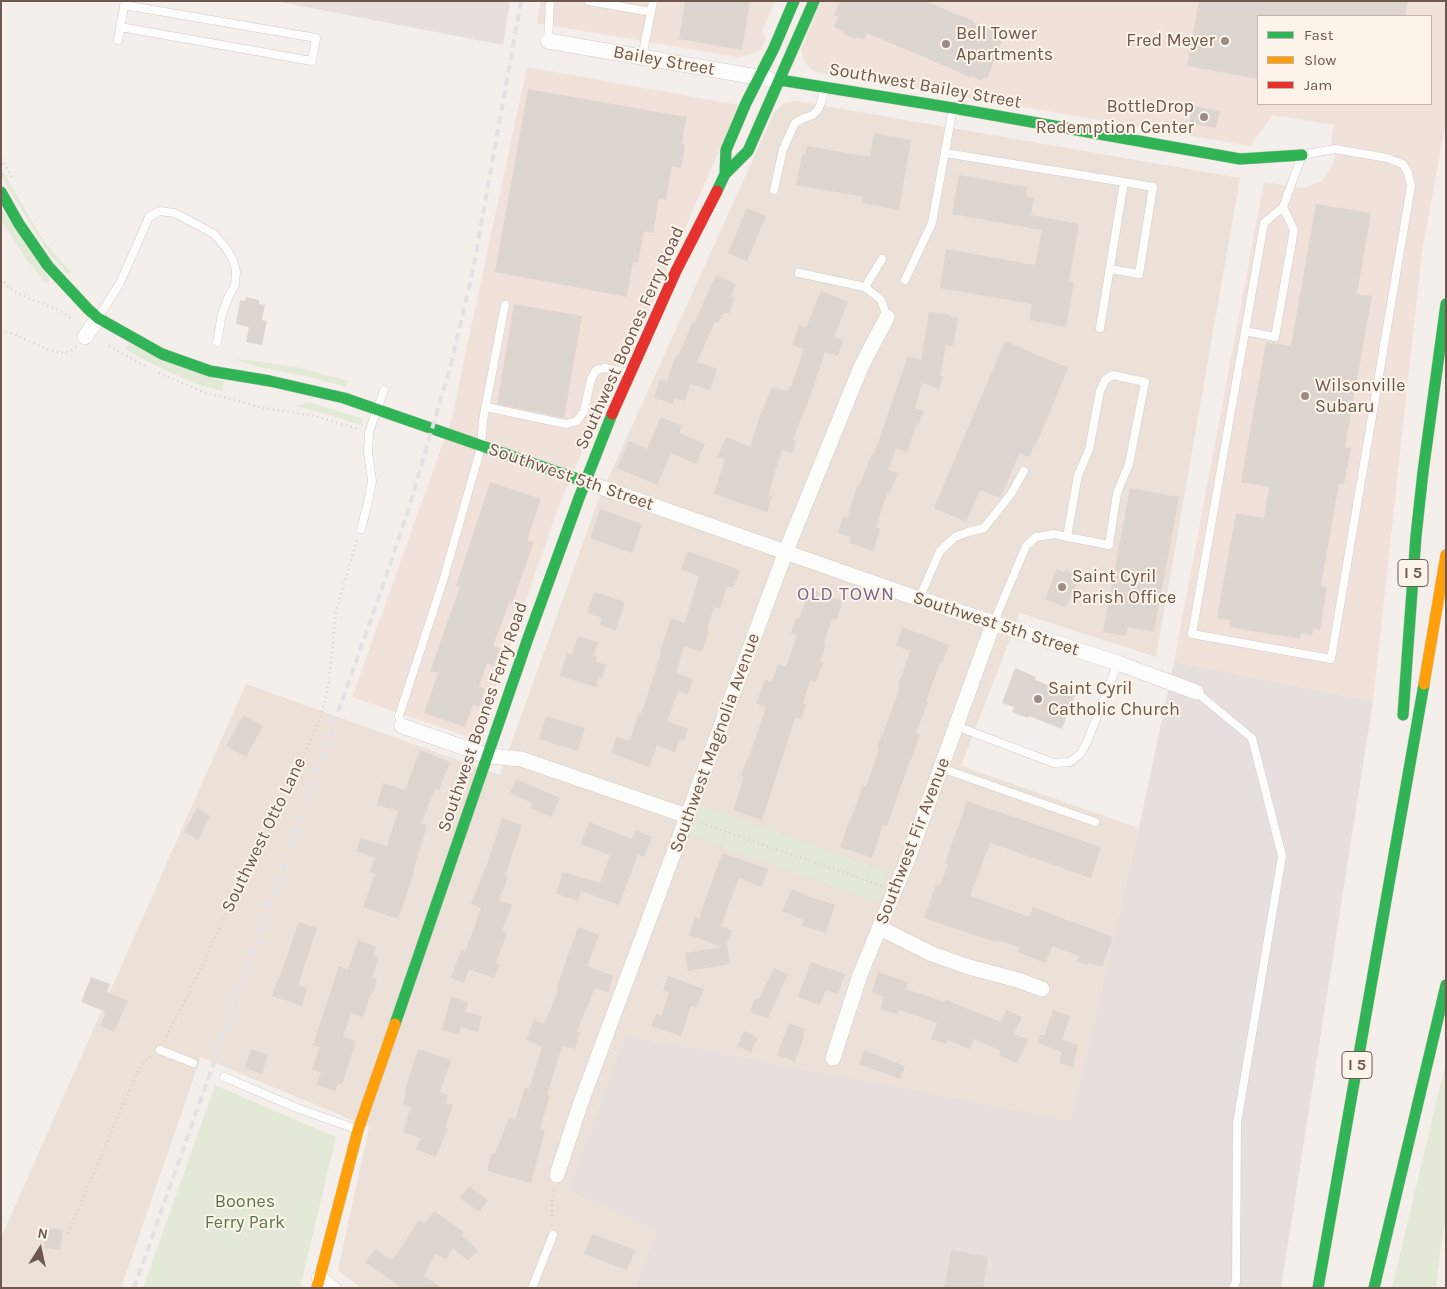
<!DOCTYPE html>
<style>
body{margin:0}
#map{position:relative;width:1447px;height:1289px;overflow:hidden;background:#f4efea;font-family:Karla,sans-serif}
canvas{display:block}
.frame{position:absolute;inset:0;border:2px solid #6e574e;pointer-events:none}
.legend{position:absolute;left:1257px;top:15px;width:175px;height:90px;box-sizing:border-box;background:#fcf4ea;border:1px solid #c3b5ac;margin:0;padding:6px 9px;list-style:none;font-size:15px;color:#6e574e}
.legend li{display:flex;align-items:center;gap:10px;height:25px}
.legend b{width:25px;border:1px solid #c3b5ac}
.north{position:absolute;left:15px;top:1224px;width:50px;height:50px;-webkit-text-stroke:4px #fcf4ea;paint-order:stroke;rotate:10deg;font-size:14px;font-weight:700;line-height:20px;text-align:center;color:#6e574e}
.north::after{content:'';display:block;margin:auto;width:18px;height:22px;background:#6e574e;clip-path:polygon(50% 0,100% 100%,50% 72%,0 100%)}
</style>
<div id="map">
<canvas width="1447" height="1289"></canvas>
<div class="frame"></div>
<ul class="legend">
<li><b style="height:6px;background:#30b455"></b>Fast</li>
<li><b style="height:6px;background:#ff9f0a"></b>Slow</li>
<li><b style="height:6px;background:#e5322d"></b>Jam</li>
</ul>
<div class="north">N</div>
</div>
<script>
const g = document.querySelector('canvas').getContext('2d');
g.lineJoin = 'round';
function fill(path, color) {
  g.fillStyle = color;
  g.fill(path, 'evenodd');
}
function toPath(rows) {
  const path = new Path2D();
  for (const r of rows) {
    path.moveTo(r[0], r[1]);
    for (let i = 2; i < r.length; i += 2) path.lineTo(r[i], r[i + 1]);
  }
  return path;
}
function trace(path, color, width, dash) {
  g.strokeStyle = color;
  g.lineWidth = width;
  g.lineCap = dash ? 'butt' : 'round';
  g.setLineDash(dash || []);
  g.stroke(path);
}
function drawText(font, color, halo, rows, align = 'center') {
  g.font = font + ' Karla,sans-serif';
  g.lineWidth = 4;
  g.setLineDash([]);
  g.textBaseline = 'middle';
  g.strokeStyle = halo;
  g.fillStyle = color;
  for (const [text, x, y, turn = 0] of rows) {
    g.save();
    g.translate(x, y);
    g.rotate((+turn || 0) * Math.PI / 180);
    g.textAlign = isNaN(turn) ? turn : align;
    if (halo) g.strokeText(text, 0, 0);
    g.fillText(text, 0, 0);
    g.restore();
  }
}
fill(toPath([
 [796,101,1240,178,1156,657,1020,613,961,766,1139,828,1071,1122,626,1035,657,1231,634,1288,361,1288,338,1270,369,1127,201,1057,121,1288,1,1288,1,1238,246,684,500,775,598,501,774,113,784,103]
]), '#ece1d8');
fill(toPath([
 [541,1,775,1,762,31,766,38,761,49,750,55,737,57,537,23],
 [820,1,1446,1,1446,121,1422,252,1373,701,1174,662,1264,182,1303,188,1322,181,1332,167,1335,157,1331,141,1334,125,1273,115,1250,146,813,71,805,63,801,51],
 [1258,16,1431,16,1431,104,1258,104],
 [527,67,739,105,643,325,636,326,560,503,477,740,352,697,451,421]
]), '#f1e1db');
fill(toPath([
 [275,1,510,1,503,45],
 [1174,662,1373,701,1281,1288,634,1288,657,1231,569,1190,626,1035,1071,1121,1139,828]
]), '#e6dfdb');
fill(toPath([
 [1,168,38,232,52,251,71,272,68,274,49,254,10,191,1,175],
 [1,208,50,280,46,284,26,259,10,234,1,220],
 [129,344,224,382,222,391,196,384,148,362,126,349],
 [234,359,254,361,296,367,348,381,346,387,310,377,254,366],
 [308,402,361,418,363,426,330,415,296,406],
 [700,805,887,872,877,902,690,835],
 [1446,1061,1446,1218,1440,1252,1436,1288,1392,1288],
 [215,1085,336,1137,301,1284,306,1288,143,1288]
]), '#e2e9d6');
fill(toPath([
 [685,1,750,1,742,50,679,39],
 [840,1,926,1,962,17,962,16,974,21,973,22,1002,34,1000,40,1002,41,987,79,984,77,982,81,971,76,970,78,959,73,959,72,867,33,864,40,857,37,856,39,843,34,844,31,834,27,838,17,834,15],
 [1199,1,1408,1,1405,16,1258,16,1258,79,1187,66],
 [528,89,686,117,682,144,685,145,681,168,672,166,666,200,659,199,653,233,644,231,638,263,633,262,627,297,495,272],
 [1192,106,1220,111,1216,128,1189,123],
 [874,133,911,140,899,210,862,203,863,197,796,185,802,155,805,155,807,146,870,157],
 [959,175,1027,187,1026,197,1034,198,1031,215,1079,224,1069,281,1074,282,1066,327,1029,320,1032,304,940,288,946,249,1035,265,1042,230,952,214],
 [1316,204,1371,213,1357,294,1372,296,1345,447,1351,448,1344,484,1339,483,1321,586,1327,587,1320,630,1313,628,1312,635,1301,633,1300,639,1229,627,1230,620,1217,618,1236,513,1264,518,1269,487,1241,482,1266,342,1291,346],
 [747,208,766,216,747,261,728,253],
 [716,275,736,284,731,296,735,298,729,314,724,312,718,323,715,322,697,362,717,369,710,390,690,384,685,401,674,398,673,404,654,398,660,379,667,381,676,355,678,356,679,354,693,321,695,322],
 [821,291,848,302,834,337,843,340,838,356,825,352,814,386,793,440,796,441,793,453,782,450,768,495,772,496,767,512,714,494,725,460,717,457,726,437,750,447,761,413,772,387,788,391,789,386,791,387,804,349,792,345,799,325,806,328],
 [246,297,259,300,259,304,265,305,262,320,267,321,262,345,246,342,249,327,236,324,240,300,245,301],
 [514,304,582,316,564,418,497,404],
 [929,312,951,315,951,317,958,318,953,346,946,345,940,376,943,376,939,389,922,383,915,408,923,410,918,427,916,426,907,452,896,448,888,470,898,474,890,492,888,491,876,527,880,529,873,551,849,543,851,537,838,533,843,517,847,518,857,486,859,487,872,453,874,454,908,356,921,360],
 [1005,341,1068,368,1036,445,1035,444,1029,457,1020,453,1000,498,980,490,966,522,934,508],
 [661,417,682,426,679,433,705,444,696,464,671,453,657,485,617,468,629,441,647,449],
 [490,482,541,499,527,540,534,542,512,604,509,603,493,646,500,648,494,666,487,663,479,687,485,689,479,707,473,705,465,727,424,713,438,673,430,671,460,587,456,586],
 [1130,488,1179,497,1154,632,1128,627,1126,636,1103,632],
 [600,509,642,524,632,553,590,538],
 [687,551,740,570,733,588,727,586,720,609,714,607,707,630,709,631,702,652,684,646,676,673,693,679,688,694,678,691,667,722,688,728,684,741,679,740,675,752,657,746,649,767,611,753,617,737,630,741,639,713,641,714,661,653,660,652,671,618,685,623,699,576,681,570],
 [1057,569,1064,572,1065,570,1080,576,1066,607,1045,599],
 [810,589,843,601,836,620,832,619,824,643,826,644,820,662,823,663,816,682,810,680,803,703,806,704,801,719,795,718,762,820,733,810,744,777,741,776,748,756,749,757,766,707,756,704,765,680,772,682,778,664,786,667,797,635,791,633,796,618,799,619],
 [594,592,625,602,616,630,600,625,602,618,587,613],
 [903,627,949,645,942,663,940,662,926,701,928,702,916,733,920,735,911,760,910,760,887,826,883,825,872,858,840,847,850,819,851,819,863,786,866,787,879,749,877,748,882,733,883,734,900,687,898,686,910,651,896,646],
 [578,636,598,642,594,655,598,656,596,662,606,665,602,678,599,677,596,687,560,676,567,653,572,655],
 [1015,668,1036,677,1035,680,1075,695,1062,729,1029,716,1028,718,1012,712,1014,707,1002,703],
 [243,715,263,726,246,757,226,746],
 [546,716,585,728,578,751,539,739],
 [420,750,450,762,439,790,435,789,421,823,427,825,413,872,414,872,398,919,363,907,375,874,370,872,375,858,356,851,361,838,387,846,398,811,377,805,383,783,405,790],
 [516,779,560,798,551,817,530,808,532,803,510,793],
 [967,801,1101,847,1091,878,990,843,970,896,1030,917,1033,907,1113,937,1102,967,1089,963,1088,965,1077,961,1079,956,1052,946,1046,963,1017,952,1019,947,997,940,996,942,924,918,936,884,940,886,948,864,945,863],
 [197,808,210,816,198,840,184,832],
 [502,818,522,825,505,876,508,877,499,900,512,905,502,931,507,933,496,963,499,965,494,978,469,969,464,983,451,978,461,950,465,952,481,908,471,904,488,861],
 [589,822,632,839,636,830,652,837,644,857,638,854,619,905,581,891,578,901,556,894,563,872,600,883,610,855,581,844],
 [722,853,768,869,762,887,739,878,721,926,732,930,726,947,727,946,730,964,688,971,685,953,722,947,689,935,695,917,699,918],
 [792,889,810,897,835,905,826,933,802,926,804,920,782,911],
 [299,922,317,928,298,985,307,988,302,1006,272,996,278,978,279,979],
 [578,927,599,935,587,966,613,976,608,992,595,988,577,1031,580,1032,575,1049,562,1046,547,1095,550,1095,540,1129,545,1131,531,1183,487,1171,492,1153,495,1154,509,1117,515,1120,525,1088,529,1089,542,1047,526,1039,534,1020,544,1024,558,991,556,990],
 [358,940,376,947,373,956,379,957,372,978,377,980,373,993,371,993,363,1017,351,1013,343,1037,356,1041,342,1085,338,1083,335,1091,317,1085,321,1073,312,1070,320,1047,313,1045,339,966,348,970],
 [811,962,845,974,838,994,826,990,820,1005,798,997],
 [774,968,788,974,768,1018,750,1012,755,998,759,999],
 [878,972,908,982,905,989,945,1002,946,1000,1001,1022,1006,1010,1022,1017,1014,1034,1028,1040,1017,1063,999,1055,1001,1051,974,1039,970,1049,947,1040,946,1044,931,1039,937,1023,899,1010,897,1014,880,1009,884,997,872,992],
 [668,976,704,989,696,1008,691,1006,681,1036,651,1026,656,1014,661,1016,669,993,663,990],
 [91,977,110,984,107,992,128,1001,114,1032,100,1026,106,1012,81,1002],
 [451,997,468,1002,465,1012,482,1016,478,1032,461,1027,459,1034,442,1030],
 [1053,1010,1070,1016,1062,1040,1078,1045,1073,1067,1059,1063,1062,1052,1038,1043,1040,1035,1044,1036],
 [789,1023,805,1029,803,1036,804,1036,795,1062,777,1055],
 [744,1031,758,1038,751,1053,737,1046],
 [251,1049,268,1055,262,1074,245,1068],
 [418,1049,451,1060,440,1092,448,1095,446,1103,453,1105,445,1127,448,1128,436,1157,416,1149,421,1138,403,1132,411,1106,403,1104,406,1094,404,1093],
 [864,1050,905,1066,900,1079,859,1064],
 [469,1186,488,1200,479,1212,460,1198],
 [434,1211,464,1232,462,1236,478,1250,468,1261,453,1248,446,1259,435,1254,424,1276,442,1288,402,1288,365,1262,375,1249,391,1260,398,1253,419,1220,425,1224],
 [47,1228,63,1230,60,1250,44,1248],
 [592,1234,635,1250,627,1270,584,1254],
 [951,1250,988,1257,983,1288,944,1288]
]), '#ddd5d0');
const lane = toPath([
 [589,1,651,12,642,57],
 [651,12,653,1],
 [120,27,312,61,316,38,124,5],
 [118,40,125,1],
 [548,41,550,1],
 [1335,149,1387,158,1403,164,1408,173,1411,186,1331,659,1192,634,1264,223,1283,207,1302,155,1335,149],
 [945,153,1124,182,1100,328],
 [774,190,783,149,790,134,795,123,804,118,813,115,819,108,825,89],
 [1110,269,1139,274,1153,187,1124,182],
 [799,273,865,287,882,259],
 [905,280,932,223,953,108],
 [865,287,881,300,887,317],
 [98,318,120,283,149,217,159,211,175,213,214,234,226,248,233,260,236,271,235,285,228,298,222,314,217,342],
 [1245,331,1275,337,1294,230,1283,207],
 [486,407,566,424,577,421,584,411,591,380,596,370,605,368,628,373],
 [361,529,368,502,372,481,368,453,369,432,384,390],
 [919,599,940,551,955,537,968,532,984,528,1011,494,1024,471],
 [993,624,1026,546,1036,537,1054,534,1067,537,1109,545,1117,493,1129,464,1145,382,1113,375,1105,380,1100,391,1089,450,1078,475,1067,537],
 [1196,692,1252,738,1282,856,1237,1123,1236,1282,1233,1288],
 [402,726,399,716,443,581,481,447,483,420,505,305],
 [956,726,1054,763,1070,762,1080,754,1087,742,1118,663],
 [941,768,1095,822],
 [160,1050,193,1063],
 [224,1077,297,1108,356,1129],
 [532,1288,553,1235]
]);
const street = toPath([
 [548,41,769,79],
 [85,337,98,318],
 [586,482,919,599,1118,663,1196,692],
 [402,726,488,756,521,759,687,816],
 [880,928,932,954,969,967,1018,980,1042,989],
 [833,1058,860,975,909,856,993,624],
 [557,1175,580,1105,786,551,861,367,887,317],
 [319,1278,333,1288]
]);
const fast = toPath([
 [780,80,953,108,1240,159,1302,155],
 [725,174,726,150,746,103,774,48,794,1],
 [717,191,725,174,748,151,814,1],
 [1,192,19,224,48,266,88,309,98,318,162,354,210,371,270,381,344,398,586,482],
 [1403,715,1416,536,1423,472,1446,304],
 [395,1024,527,641,579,498,612,414],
 [1318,1288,1424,684],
 [1374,1288,1446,985]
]);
const slow = toPath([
 [1424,684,1446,555],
 [317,1288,358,1130,395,1024]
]);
const jam = toPath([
 [612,414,676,271,717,191]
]);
trace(lane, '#d3ccc8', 9);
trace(street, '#d3ccc8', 16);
trace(fast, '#d3ccc6', 12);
trace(slow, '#d3ccc6', 12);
trace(jam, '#d3ccc6', 12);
trace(toPath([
 [1,159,12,177],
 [1,278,8,287,21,295,59,310,72,319],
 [1,331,14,334,46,349,60,353,71,351,76,347],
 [109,346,145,366],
 [159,373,206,393,219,396,264,408,315,416,358,429],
 [701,823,882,886],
 [164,1041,192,987,228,910,299,766,321,717,329,682,336,611,357,540],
 [552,1226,552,1197,554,1189],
 [68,1233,137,1073,141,1065,151,1056]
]), '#d5cfcb', 2.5, [1, 4]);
trace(lane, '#fdfdfc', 8);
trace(street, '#fdfdfc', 15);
trace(fast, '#30b455', 11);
trace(slow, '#ff9f0a', 11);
trace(jam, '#e5322d', 11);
trace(toPath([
 [134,1288,381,591,408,511,451,364,473,270,521,1]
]), '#e3e1e3', 4, [8, 5]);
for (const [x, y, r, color] of [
 [1225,41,5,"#9d8c85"],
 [946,44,5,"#9d8c85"],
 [1204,117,5,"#9d8c85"],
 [1305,396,5,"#9d8c85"],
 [1062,587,5,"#9d8c85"],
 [1038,699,5,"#9d8c85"]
]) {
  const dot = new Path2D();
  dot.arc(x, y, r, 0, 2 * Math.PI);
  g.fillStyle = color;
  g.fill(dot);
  trace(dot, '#fcf4ea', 2);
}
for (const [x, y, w] of [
 [1413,573,30],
 [1357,1065,30]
]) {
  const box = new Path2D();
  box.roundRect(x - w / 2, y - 13.5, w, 27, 4);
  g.fillStyle = '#fcf4ea';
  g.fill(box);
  trace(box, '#6e574e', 1);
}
drawText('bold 16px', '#6e574e', null, [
 ["I 5",1413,573],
 ["I 5",1357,1065]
]);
drawText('18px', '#6e574e', '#fcf4ea', [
 ["Bell Tower",956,34],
 ["Apartments",956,55],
 ["Fred Meyer",1215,41,"right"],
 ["BottleDrop",1194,107,"right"],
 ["Redemption Center",1194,128,"right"],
 ["Wilsonville",1315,386],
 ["Subaru",1315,407],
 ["Saint Cyril",1072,577],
 ["Parish Office",1072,598],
 ["Saint Cyril",1048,689],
 ["Catholic Church",1048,710]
], 'left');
drawText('18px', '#6e574e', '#fcf4ea', [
 ["Bailey Street",664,61,10],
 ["Southwest Bailey Street",925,86,10],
 ["Southwest Boones Ferry Road",630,338,-66],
 ["Southwest 5th Street",571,477,19],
 ["Southwest 5th Street",996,624,18],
 ["Southwest Boones Ferry Road",483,717,-71],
 ["Southwest Magnolia Avenue",715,743,-70],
 ["Southwest Otto Lane",264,835,-64],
 ["Southwest Fir Avenue",913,841,-69]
]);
drawText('18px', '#5b784b', '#fcf4ea', [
 ["Boones",245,1202],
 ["Ferry Park",245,1223]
]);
g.letterSpacing = '1px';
drawText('19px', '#7b668a', '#fcf4ea', [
 ["OLD TOWN",846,595]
]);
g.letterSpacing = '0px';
</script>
